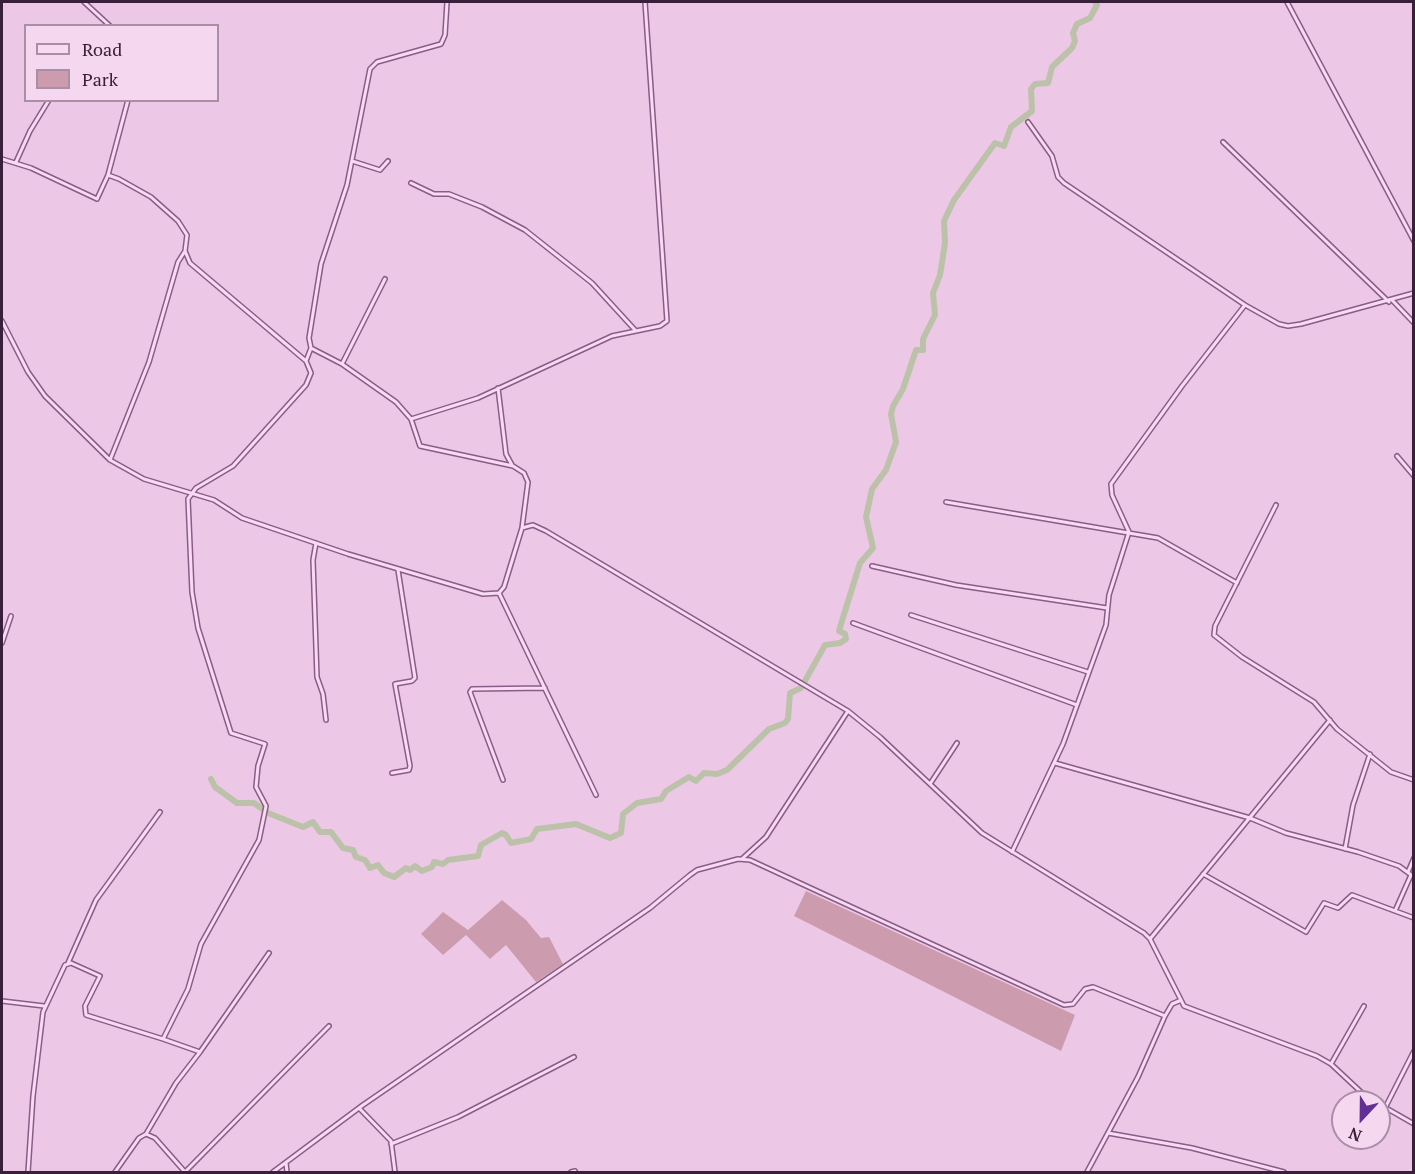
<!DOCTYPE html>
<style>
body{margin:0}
#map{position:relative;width:1415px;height:1174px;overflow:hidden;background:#edc8e6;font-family:"PT Serif",serif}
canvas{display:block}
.frame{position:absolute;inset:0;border:3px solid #39203a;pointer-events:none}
.legend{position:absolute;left:24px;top:24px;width:195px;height:78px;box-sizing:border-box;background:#f5d7ef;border:2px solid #aa8ea7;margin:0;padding:8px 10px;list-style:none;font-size:18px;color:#39203a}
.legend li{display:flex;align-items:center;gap:12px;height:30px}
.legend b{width:30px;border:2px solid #aa8ea7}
.north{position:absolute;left:1331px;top:1090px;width:60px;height:60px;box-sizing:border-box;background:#f5d7ef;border:2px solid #aa8ea7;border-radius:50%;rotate:202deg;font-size:16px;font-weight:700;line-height:24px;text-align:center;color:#39203a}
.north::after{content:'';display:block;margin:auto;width:21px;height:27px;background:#622f96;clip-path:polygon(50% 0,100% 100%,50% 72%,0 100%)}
</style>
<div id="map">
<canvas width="1415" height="1174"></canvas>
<div class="frame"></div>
<ul class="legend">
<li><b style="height:8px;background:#f8dbf2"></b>Road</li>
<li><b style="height:16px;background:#cc9cae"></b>Park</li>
</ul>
<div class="north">N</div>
</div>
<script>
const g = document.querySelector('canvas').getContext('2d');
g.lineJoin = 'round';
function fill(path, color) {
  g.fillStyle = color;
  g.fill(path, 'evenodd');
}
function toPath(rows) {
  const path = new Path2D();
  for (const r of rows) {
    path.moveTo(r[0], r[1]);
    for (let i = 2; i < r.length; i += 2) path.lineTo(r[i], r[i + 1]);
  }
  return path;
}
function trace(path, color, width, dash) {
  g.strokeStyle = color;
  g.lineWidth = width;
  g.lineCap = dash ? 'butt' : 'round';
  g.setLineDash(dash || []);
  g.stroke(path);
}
fill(toPath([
 [806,891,1075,1015,1061,1051,794,916],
 [502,900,526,920,541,938,549,937,563,964,536,982,506,945,490,959,466,935,443,955,421,934,443,912,468,930]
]), '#cc9cae');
trace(toPath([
 [211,779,215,787,237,803,254,803,268,813,303,827,313,822,320,832,331,832,343,848,353,850,356,857,365,860,370,868,378,865,384,873,394,877,406,868,410,870,415,866,422,871,432,867,434,862,443,864,448,860,478,856,481,845,502,833,506,835,511,843,531,839,537,829,576,824,610,838,621,833,623,814,637,803,661,799,666,791,689,777,696,781,704,773,717,774,727,770,769,729,785,723,788,719,790,693,801,688,825,645,840,643,846,639,845,634,839,631,841,624,860,563,873,548,866,517,872,489,886,470,896,442,891,414,893,406,903,389,916,350,923,350,923,339,935,315,933,293,940,275,945,243,944,221,954,200,995,143,1004,146,1011,127,1032,111,1031,89,1035,84,1048,83,1052,67,1072,48,1075,41,1073,33,1077,24,1090,18,1097,5,1095,2]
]), '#bcc2a9', 6);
const street = toPath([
 [84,2,110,26],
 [1287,2,1414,241],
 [1028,122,1052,156,1058,177,1064,183,1245,305,1279,324,1288,326,1301,324,1414,293],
 [1223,142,1389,302],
 [2,159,31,168,97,199,108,175,119,179,151,197,178,221,187,235,185,251,178,262,149,362,110,460],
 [352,161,380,170,388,161],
 [16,162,30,131,49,100],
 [108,175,128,100],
 [411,183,434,194,449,194,482,207,525,230,592,283,635,330],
 [1392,300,1414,323],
 [2,321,28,372,45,396,110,460,144,479,214,500,242,518,348,554,483,594,499,593,504,587,522,528,533,525,546,531,848,711,880,737,982,833,1144,933,1150,939,1184,1006,1317,1056,1331,1064,1361,1092,1376,1102],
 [311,348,342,364,396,402,411,419],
 [306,361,311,348,309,338,321,264,347,185,370,69,377,62,441,44,445,35,447,2],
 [342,364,385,279],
 [498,388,506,454,512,465],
 [1397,456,1414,476],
 [946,502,1158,538,1237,583],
 [1276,505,1215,626,1214,635,1242,657,1314,702,1337,729,1391,772,1414,780],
 [522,528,528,482,524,473,513,466,420,446,411,419,478,398,612,336,660,326,667,321,645,2],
 [316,543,313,560,317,677,323,694,326,720],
 [872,566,956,585,1107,608],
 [499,593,596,795],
 [911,615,1088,672],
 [853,623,1077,705],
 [2,643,11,616],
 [1055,763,1250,818,1286,833,1358,852,1399,866,1414,877],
 [392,773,409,770,410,766,395,684,412,681,415,678,398,570],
 [503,780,470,692,472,689,545,688],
 [930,784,957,743],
 [1345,849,1353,805,1370,754],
 [1012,852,1063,744,1106,625,1109,595,1129,532,1112,495,1111,484,1182,386,1245,305],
 [743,858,766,837,848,711],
 [1408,872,1414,858],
 [1203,874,1306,932,1324,903,1338,908,1352,895,1414,918],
 [1395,911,1411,875],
 [1150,939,1330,720],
 [68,963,96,900,160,812],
 [2,1001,44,1006],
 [200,1052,269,953],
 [1331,1064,1364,1006],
 [1379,1104,1414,1124],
 [359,1108,391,1141,395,1172],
 [1385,1108,1414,1051],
 [1108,1133,1192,1148,1284,1172],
 [146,1134,176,1083,200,1052,163,1039],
 [391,1144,458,1117,574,1057],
 [286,1163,287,1172],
 [28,1172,33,1096,43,1012,65,965,71,963,100,976,85,1006,86,1015,163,1039,188,989,201,944,259,840,266,806,256,787,258,766,265,744,231,733,198,628,192,592,188,499,196,488,233,466,306,385,311,373,306,361,190,263,185,251],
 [115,1172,139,1138,146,1134,155,1138,185,1172],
 [185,1172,329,1026],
 [273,1172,363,1105,650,908,690,875,697,870,738,859,750,860,1064,1005,1073,1004,1085,989,1093,987,1165,1016],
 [571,1172,575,1171],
 [1087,1172,1138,1077,1165,1016,1172,1004,1179,1001]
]);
trace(street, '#895d88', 6);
trace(street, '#f8dbf2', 3);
</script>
